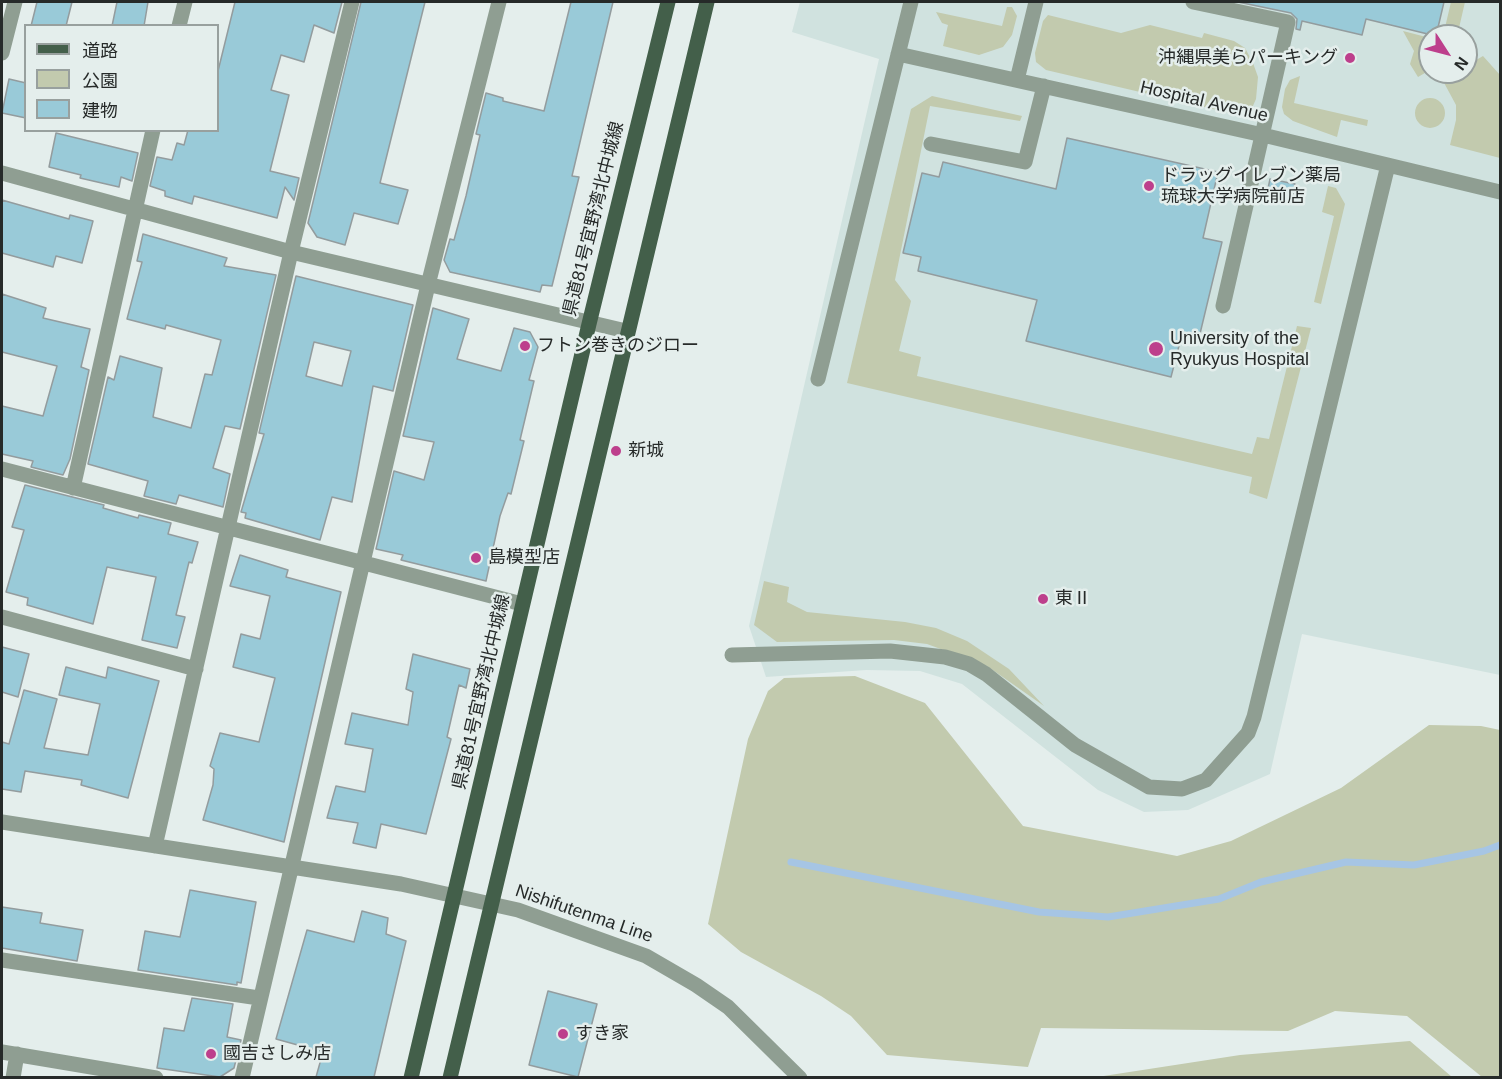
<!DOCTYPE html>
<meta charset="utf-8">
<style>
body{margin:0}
#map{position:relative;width:1502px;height:1079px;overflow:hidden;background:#e4eeec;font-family:Helvetica,"Noto Sans JP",sans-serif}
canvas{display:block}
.frame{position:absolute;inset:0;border:3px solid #262a29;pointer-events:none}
.legend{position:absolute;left:24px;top:24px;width:195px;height:108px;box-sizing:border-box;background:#e4eeec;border:2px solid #98a09e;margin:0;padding:8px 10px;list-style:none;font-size:18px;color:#262a29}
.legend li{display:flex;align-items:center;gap:12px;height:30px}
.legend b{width:30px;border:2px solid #98a09e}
.north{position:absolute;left:1418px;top:24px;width:60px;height:60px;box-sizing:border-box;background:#e4eeec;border:2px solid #98a09e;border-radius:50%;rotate:126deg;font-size:16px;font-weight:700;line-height:24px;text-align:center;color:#262a29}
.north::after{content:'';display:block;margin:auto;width:21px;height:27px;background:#bd3f8c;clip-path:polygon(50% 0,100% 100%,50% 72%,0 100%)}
</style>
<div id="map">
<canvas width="1502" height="1079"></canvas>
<div class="frame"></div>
<ul class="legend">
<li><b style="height:8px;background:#435f4a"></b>道路</li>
<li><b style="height:16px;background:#c2caae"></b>公園</li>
<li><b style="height:16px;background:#99cad8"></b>建物</li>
</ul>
<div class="north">N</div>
</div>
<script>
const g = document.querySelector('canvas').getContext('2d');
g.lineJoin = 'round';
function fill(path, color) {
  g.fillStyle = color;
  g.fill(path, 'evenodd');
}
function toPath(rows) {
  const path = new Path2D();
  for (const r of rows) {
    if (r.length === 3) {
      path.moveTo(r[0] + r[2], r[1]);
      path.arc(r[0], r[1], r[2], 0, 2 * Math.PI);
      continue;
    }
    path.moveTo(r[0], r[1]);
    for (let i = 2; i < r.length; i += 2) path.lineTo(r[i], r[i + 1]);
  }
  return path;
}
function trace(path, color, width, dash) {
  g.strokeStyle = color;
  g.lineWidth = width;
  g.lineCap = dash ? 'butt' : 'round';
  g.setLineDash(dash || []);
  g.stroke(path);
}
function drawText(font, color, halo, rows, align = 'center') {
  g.font = font + ' Helvetica,"Noto Sans JP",sans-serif';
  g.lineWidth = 5;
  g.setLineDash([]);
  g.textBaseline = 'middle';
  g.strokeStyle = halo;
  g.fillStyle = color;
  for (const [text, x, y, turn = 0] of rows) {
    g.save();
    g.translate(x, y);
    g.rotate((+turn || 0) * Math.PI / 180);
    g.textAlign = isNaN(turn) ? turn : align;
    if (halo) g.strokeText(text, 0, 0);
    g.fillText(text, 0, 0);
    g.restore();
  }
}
fill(toPath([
 [800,2,1500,2,1500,675,1302,634,1270,774,1188,810,1144,812,1098,790,962,684,920,671,866,670,766,677,749,626,879,59,792,32],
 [1430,36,1466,36,1466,72,1430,72]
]), '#d0e2df');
fill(toPath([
 [1451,2,1465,2,1459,28,1465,36,1443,36],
 [1007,7,1012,7,1017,16,1012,35,1003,47,979,55,943,46,948,25,942,23,936,12,1002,26],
 [1048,15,1121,33,1150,25,1202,38,1204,33,1234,41,1245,48,1253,63,1258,77,1256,99,1252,108,1245,113,1234,114,1046,70,1036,62,1035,53,1043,21],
 [1403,31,1430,38,1430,70,1418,77,1410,64,1414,51],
 [1483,56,1500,75,1500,158,1450,145,1456,120,1456,105,1442,79,1454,72,1466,72,1466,66],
 [1300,76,1294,103,1368,120,1367,126,1341,120,1337,137,1293,121,1284,114,1282,107,1285,89,1290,80],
 [932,96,1022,116,1020,121,930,106,895,280,911,301,899,351,921,357,917,376,1252,454,1257,437,1269,439,1297,326,1311,328,1267,499,1249,493,1252,477,847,383,911,109],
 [1430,113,15],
 [1328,186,1336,188,1345,204,1321,304,1314,302,1334,216,1322,212],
 [764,581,789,587,787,602,807,612,905,622,936,628,967,641,1009,669,1044,706,987,666,927,644,894,640,777,642,754,625],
 [855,676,925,703,1023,826,1177,856,1231,841,1341,788,1429,725,1481,726,1500,730,1500,1077,1482,1077,1407,1016,1335,1011,1288,1031,1041,1028,1028,1067,887,1055,851,1016,821,996,741,952,708,924,748,739,768,691,784,678],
 [1410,1041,1452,1077,1097,1077,1240,1055]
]), '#c2caae');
trace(toPath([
 [791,862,1039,912,1108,917,1219,899,1261,882,1346,862,1414,865,1484,851,1500,845]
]), '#a6c5e4', 7);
const building = toPath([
 [37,2,72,2,66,26,31,26,37,2],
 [117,2,148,2,144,26,112,26,117,2],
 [235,2,342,2,334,33,314,25,304,62,281,55,271,90,289,95,270,171,299,178,294,200,285,187,277,218,194,196,192,204,165,196,165,191,150,186,157,157,172,160,177,143,184,145,188,130,218,130,218,71,235,2],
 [361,2,425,2,380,183,408,190,398,224,354,213,345,245,317,237,308,223,361,2],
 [571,2,613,2,572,176,579,177,552,286,542,285,540,292,450,272,444,260,450,239,454,240,466,196,480,135,476,134,486,93,503,98,503,101,544,111,571,2],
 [1238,2,1444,2,1436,36,1366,19,1362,35,1302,21,1300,30,1296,29,1297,19,1291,13,1238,2],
 [9,79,26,83,26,118,2,113,9,79],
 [56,133,138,153,132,181,121,177,119,187,80,178,81,175,49,167,56,133],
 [1067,138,1218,172,1203,238,1222,242,1198,342,1181,338,1171,377,1026,341,1037,300,918,271,921,257,903,253,922,173,939,177,943,162,1056,189,1067,138],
 [1270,179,1295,184,1291,203,1266,198,1270,179],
 [2,200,69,219,70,215,93,221,82,263,56,256,53,267,2,253,2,200],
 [143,234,227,258,224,266,276,275,240,429,225,426,213,468,230,474,223,507,179,495,176,504,144,496,148,481,88,464,108,377,114,380,120,356,162,368,153,417,191,428,205,374,212,375,221,340,166,325,165,329,127,319,142,262,137,261,143,234],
 [296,276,413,305,393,391,373,386,352,502,332,497,320,540,245,518,246,513,241,512,264,434,259,433,296,276],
 [314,342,351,351,342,386,306,376,314,342],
 [2,294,46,308,43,318,90,329,81,367,89,370,70,459,63,475,31,467,33,461,2,454,2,406,43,416,57,366,2,352,2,294],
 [433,308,469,319,457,359,501,371,514,328,530,332,538,347,529,380,534,381,520,440,524,441,511,494,508,493,500,516,486,581,401,560,403,555,376,549,394,471,424,480,434,442,403,436,433,308],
 [25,485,104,505,103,508,138,518,139,515,171,523,168,534,198,542,192,563,189,562,176,615,185,617,177,648,142,640,156,577,107,567,93,624,27,605,28,598,6,592,24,530,12,527,25,485],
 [240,555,288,570,286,577,341,592,284,842,203,820,213,785,214,769,210,766,220,733,259,742,275,678,233,667,241,634,260,639,270,596,230,586,240,555],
 [2,647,29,654,18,697,2,692,2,647],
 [413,654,470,669,466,688,459,685,447,737,451,739,426,834,381,824,376,848,353,843,358,823,327,818,336,786,365,792,373,749,345,744,352,713,408,725,413,692,406,689,413,654],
 [66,667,106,678,108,667,159,681,128,798,81,785,82,780,25,771,21,792,2,789,2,742,9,744,24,690,57,699,44,748,88,755,100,704,59,695,66,667],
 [190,890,256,902,241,983,237,982,237,985,138,970,145,931,180,937,190,890],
 [2,907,42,913,40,923,83,930,77,961,2,948,2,907],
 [362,911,388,918,386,934,406,941,374,1077,316,1077,323,1052,276,1039,307,930,354,942,362,911],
 [548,991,597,1004,578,1077,529,1065,548,991],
 [192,998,233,1004,227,1037,241,1040,234,1068,220,1077,157,1068,164,1028,184,1031,192,998]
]);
fill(building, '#99cad8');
trace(building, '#939c9e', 1.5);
trace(toPath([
 [1193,2,1288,22,1223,306],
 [179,26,185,2],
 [2,53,15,2],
 [898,54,1263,135,1500,192],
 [1017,80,1036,2],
 [931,144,1025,162,1044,86],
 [2,173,291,252,626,331],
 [818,379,911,2],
 [2,469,522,604],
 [73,488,153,130],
 [2,617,196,669],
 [732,655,890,651,945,657,969,664,986,674,1075,745,1149,787,1182,789,1206,780,1248,733,1254,717,1388,165],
 [2,822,401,884,518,910,646,956,696,985,728,1007,800,1078],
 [155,846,291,252,352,2],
 [2,960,259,998],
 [2,1052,156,1078],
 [13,1078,17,1054],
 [242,1078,428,285,499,2]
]), '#8f9e92', 15);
trace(toPath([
 [411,1078,589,324,668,2],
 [450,1078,707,2]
]), '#435f4a', 15);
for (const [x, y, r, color] of [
 [1350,58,6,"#bd3f8c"],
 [1149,186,6,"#bd3f8c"],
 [525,346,6,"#bd3f8c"],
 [1156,349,8,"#bd3f8c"],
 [616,451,6,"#bd3f8c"],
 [476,558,6,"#bd3f8c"],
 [1043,599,6,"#bd3f8c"],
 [563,1034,6,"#bd3f8c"],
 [211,1054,6,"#bd3f8c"]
]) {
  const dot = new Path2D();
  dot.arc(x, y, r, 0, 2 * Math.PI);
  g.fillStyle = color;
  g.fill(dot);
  trace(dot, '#e4eeec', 2);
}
drawText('18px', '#262a29', '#e4eeec', [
 ["沖縄県美らパーキング",1338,58,"right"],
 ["ドラッグイレブン薬局",1161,176],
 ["琉球大学病院前店",1161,197],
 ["University of the",1170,339],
 ["Ryukyus Hospital",1170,360],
 ["フトン巻きのジロー",537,346],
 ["新城",628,451],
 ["島模型店",488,558],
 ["東Ⅱ",1055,599],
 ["すき家",575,1034],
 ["國吉さしみ店",223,1054]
], 'left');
drawText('18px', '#262a29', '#e4eeec', [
 ["Hospital Avenue",1204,102,13],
 ["県道81号宜野湾北中城線",594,219,-76],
 ["県道81号宜野湾北中城線",482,692,-77],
 ["Nishifutenma Line",584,914,19]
]);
</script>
